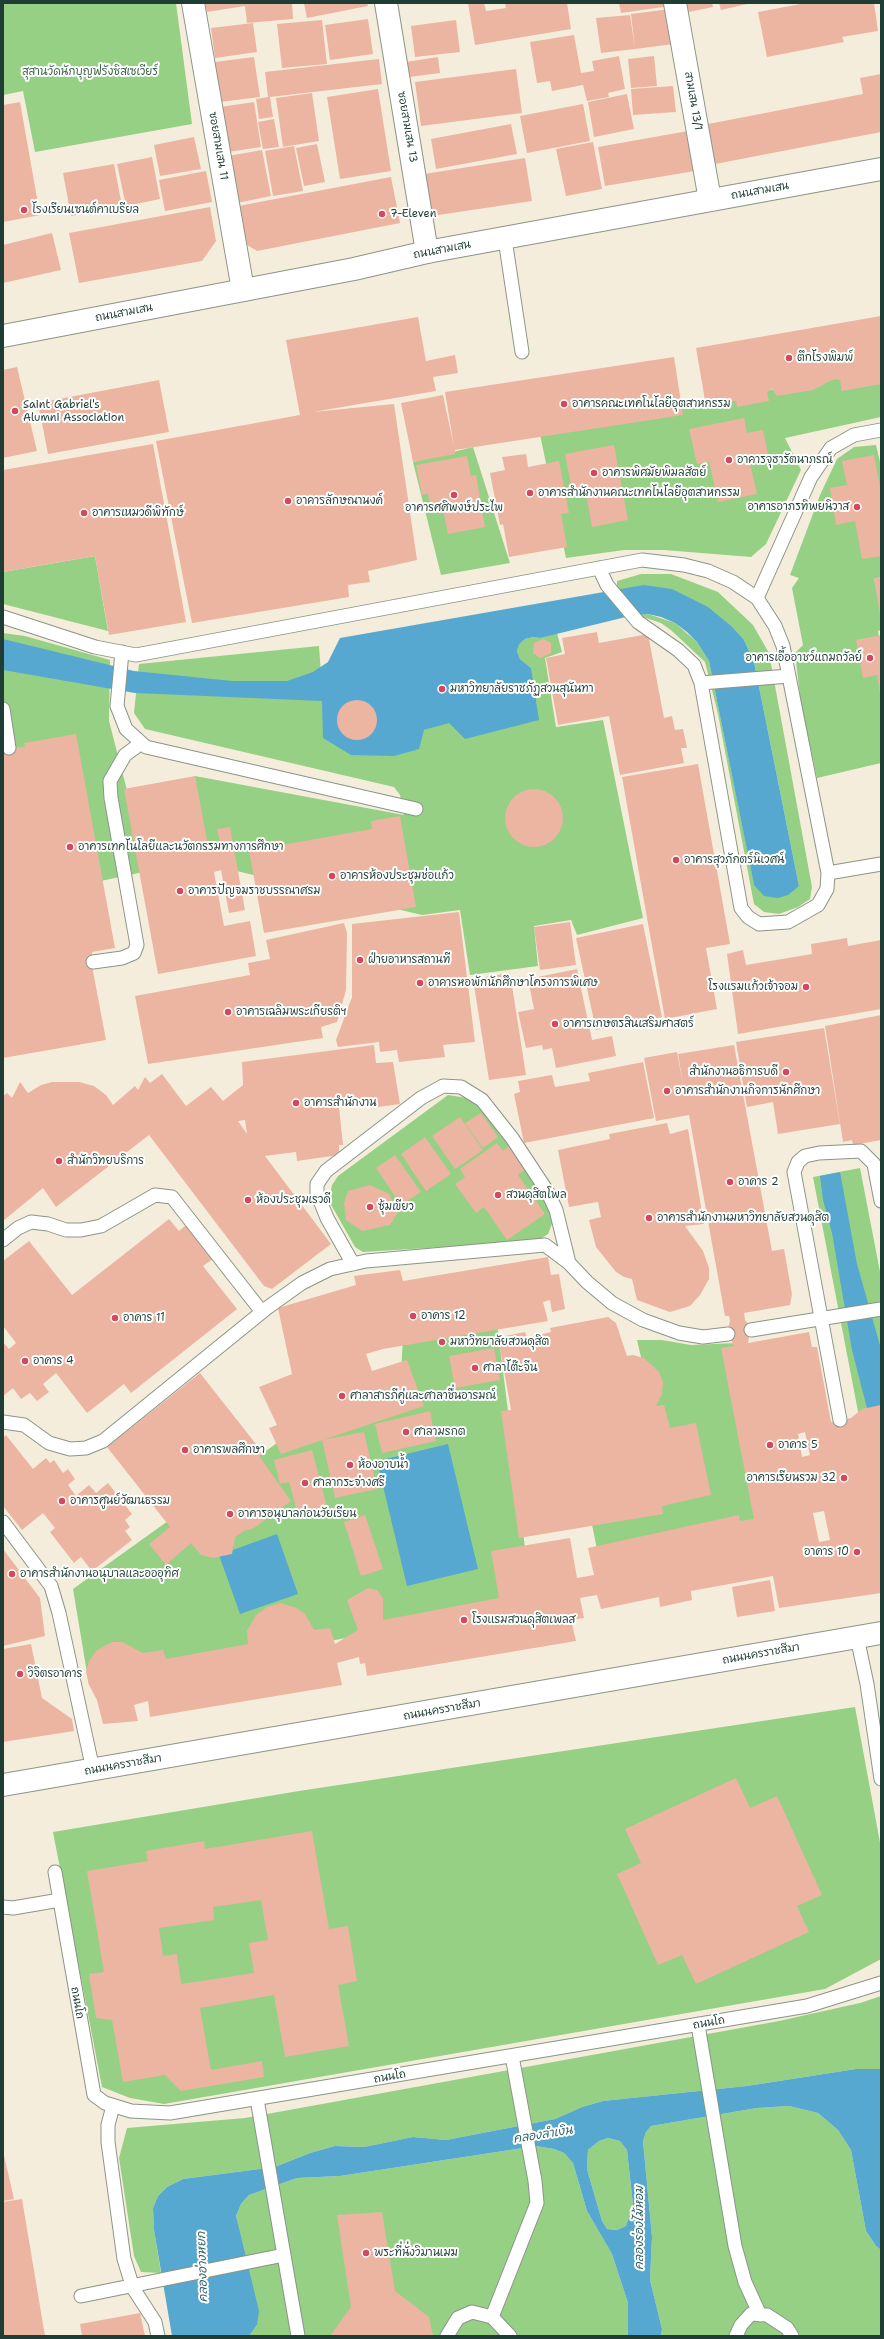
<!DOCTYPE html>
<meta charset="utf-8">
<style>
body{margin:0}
#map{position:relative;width:884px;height:2339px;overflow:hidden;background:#f5eddb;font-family:"Shantell Sans",sans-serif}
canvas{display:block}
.frame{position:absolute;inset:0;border:4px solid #1f3d34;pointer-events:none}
</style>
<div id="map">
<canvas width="884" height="2339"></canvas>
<div class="frame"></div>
</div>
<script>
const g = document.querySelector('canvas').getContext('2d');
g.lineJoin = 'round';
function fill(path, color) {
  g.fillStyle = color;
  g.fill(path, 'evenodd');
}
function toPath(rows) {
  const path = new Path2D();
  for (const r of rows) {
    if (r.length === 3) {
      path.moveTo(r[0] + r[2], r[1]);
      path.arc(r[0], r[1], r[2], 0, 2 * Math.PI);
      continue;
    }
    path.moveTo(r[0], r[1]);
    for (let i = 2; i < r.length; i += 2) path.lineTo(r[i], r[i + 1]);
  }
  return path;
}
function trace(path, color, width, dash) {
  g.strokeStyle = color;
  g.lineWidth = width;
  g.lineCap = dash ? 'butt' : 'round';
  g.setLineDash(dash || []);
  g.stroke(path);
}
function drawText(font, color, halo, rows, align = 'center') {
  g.font = font + ' "Shantell Sans","Playpen Sans Thai",sans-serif';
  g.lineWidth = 4;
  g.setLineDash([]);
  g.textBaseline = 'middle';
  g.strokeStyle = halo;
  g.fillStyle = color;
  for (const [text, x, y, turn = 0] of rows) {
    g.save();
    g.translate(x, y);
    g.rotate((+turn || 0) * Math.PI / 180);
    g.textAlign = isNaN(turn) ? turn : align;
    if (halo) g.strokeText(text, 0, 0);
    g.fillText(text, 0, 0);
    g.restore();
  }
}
fill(toPath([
 [3,3,176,3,192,124,35,152,23,91,3,95],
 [881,371,881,417,785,438,801,470,766,544,751,557,664,550,624,550,566,558,539,430],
 [876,445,881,466,881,577,874,579,881,612,881,630,878,631,881,651,881,763,817,778,801,704,795,653,803,645,792,588,799,578,790,575,820,495,837,459,854,447],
 [473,447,510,563,441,575,413,462],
 [95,556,108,631,3,604,3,572],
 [641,574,671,574,718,592,753,625,769,653,812,887,810,899,798,907,779,914,764,912,754,904,718,714,705,662,672,631,661,623,637,615,648,614,675,623,697,642,709,661,754,884,799,886,754,662,744,640,617,589,617,581],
 [3,633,25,636,110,660,109,721,148,871,96,882,3,761],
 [557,633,562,652,545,658,556,727,603,720,643,918,577,935,571,920,534,926,538,966,470,975,460,910,422,915,203,863,195,776,404,815,400,795,394,787,145,729,134,713,139,664,319,646,323,701,424,730,449,722,531,668,520,659,517,651,518,644,525,639,533,637,540,638],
 [448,1095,467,1098,477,1104,494,1123,544,1197,554,1219,548,1234,539,1240,508,1243,363,1252,355,1247,329,1201,332,1185,338,1176],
 [860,1168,881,1277,881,1418,860,1422,813,1177],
 [497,1323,532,1604,89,1685,73,1589,284,1438,399,1408,403,1337],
 [637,1340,662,1340,691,1345,736,1343,764,1525,599,1559,590,1515,674,1498],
 [855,1707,881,1848,881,1959,825,1989,164,2104,130,2098,102,2087,53,1832,299,1791],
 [881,1996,881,2069,856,2069,747,2086,603,2101,582,2107,555,2119,446,2140,413,2137,364,2147,335,2146,310,2153,275,2167,183,2179,167,2187,158,2196,153,2208,154,2230,161,2273,141,2272,134,2256,119,2158,127,2128,245,2118,779,2021,860,2003],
 [789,2106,818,2113,838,2130,851,2150,866,2231,876,2246,881,2250,881,2336,661,2336,662,2329,650,2280,652,2237,643,2141,646,2132,651,2126,657,2125,757,2108],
 [608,2138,620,2141,627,2150,633,2205,626,2226,617,2230,607,2229,602,2221,587,2169,588,2150,599,2141],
 [536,2146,554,2149,564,2153,573,2163,587,2211,612,2254,628,2303,628,2336,249,2336,257,2325,236,2216,241,2204,249,2195,297,2178,340,2176]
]), '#95d084');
fill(toPath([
 [644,585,672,589,708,607,731,626,744,640,754,662,799,886,788,895,778,898,764,896,754,885,709,661,697,642,687,632,675,623,661,617,648,614,630,616,540,638,533,637,525,639,519,644,517,651,520,659,531,668,539,720,465,739,449,723,424,730,419,749,394,756,351,755,323,738,322,701,135,693,3,670,3,639,134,671,232,681,287,681,313,672,328,662,340,638],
 [840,1172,857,1264,881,1349,881,1418,870,1420,852,1350,832,1233,823,1200,820,1176],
 [448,1444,478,1569,407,1586,377,1461],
 [277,1534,298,1594,240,1614,219,1555],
 [856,2069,881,2069,881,2250,876,2246,866,2231,851,2150,838,2130,818,2113,789,2106,757,2108,651,2126,646,2132,643,2141,652,2237,650,2280,662,2329,661,2336,628,2336,628,2303,612,2254,587,2211,573,2163,564,2153,554,2149,536,2146,340,2176,297,2178,249,2195,241,2204,236,2216,259,2311,257,2325,249,2336,172,2336,154,2230,153,2208,158,2196,167,2187,183,2179,275,2167,310,2153,335,2146,364,2147,413,2137,446,2140,555,2119,582,2107,603,2101,747,2086],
 [608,2138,620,2141,627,2150,633,2205,626,2226,617,2230,607,2229,602,2221,587,2169,588,2150,599,2141]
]), '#56a8d1');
fill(toPath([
 [205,3,292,3,293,19,247,23,245,6,207,12],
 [304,3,367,3,368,6,307,18],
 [468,3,484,3,486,11,506,8,505,3,567,3,571,29,475,45],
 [619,3,669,3,670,6,621,13],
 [677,3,712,3,713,7,679,14],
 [719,3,747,3,747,4,721,10],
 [806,3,874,3,878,31,842,37,844,42,767,57,758,12],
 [670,9,674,44,635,49,631,14],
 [630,15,635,49,601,53,596,18],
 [368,19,373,54,330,60,325,25],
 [322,20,327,64,282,68,277,24],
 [456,20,460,52,415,57,411,26],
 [253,23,257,52,215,58,211,28],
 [574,35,581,73,594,71,592,61,619,56,625,89,608,93,609,97,587,101,583,85,552,91,550,81,537,83,530,42],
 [654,56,657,86,631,88,628,59],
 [254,57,260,97,220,102,215,62],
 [438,57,440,73,409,77,406,62],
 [379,59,382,84,270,97,273,117,259,119,256,99,268,97,265,72],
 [516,69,522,113,421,126,415,82],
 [881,74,881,132,710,165,703,125,863,94,860,78],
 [673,86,676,112,633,115,631,89],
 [378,89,391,171,340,179,327,97],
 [312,93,319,141,283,147,276,98],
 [627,94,634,129,594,137,588,102],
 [20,102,40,215,3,222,3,105],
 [254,102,261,147,228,152,220,107],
 [583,104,590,141,527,153,520,116],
 [274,119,279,147,263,149,258,122],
 [511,124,517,154,436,169,431,139],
 [688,131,695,171,605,186,598,147],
 [194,137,201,169,160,176,154,145],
 [593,142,602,189,566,196,556,149],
 [317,144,325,182,304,186,296,148],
 [294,146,303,191,273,196,265,151],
 [262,150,271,196,237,203,228,156],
 [152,157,160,199,126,206,117,164],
 [525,158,532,201,425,217,418,175],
 [114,164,122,206,71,216,63,173],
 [206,171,212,202,165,211,159,180],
 [391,177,400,223,257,251,239,240,233,207],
 [210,207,216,241,202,261,79,283,69,233],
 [52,233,61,270,3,283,3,245],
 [881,316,881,384,842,391,840,380,834,379,813,390,777,396,772,389,767,392,769,401,737,407,736,401,706,406,696,348],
 [418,317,426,361,455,355,458,373,433,377,436,391,313,412,394,404,417,560,368,571,370,582,348,585,349,597,192,623,156,441,300,415,286,340],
 [674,357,683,415,455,450,455,454,413,462,401,403,443,395,454,447,445,392],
 [17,367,37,451,3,458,3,370],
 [159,380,169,432,48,454,38,403],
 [744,418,747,433,763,430,769,459,750,463,757,494,718,502,709,462,697,464,689,429],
 [153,444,186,622,109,635,95,556,3,572,3,470],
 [614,445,628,520,592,527,586,493,573,495,565,454],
 [526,454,528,467,559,461,569,513,561,514,567,547,509,557,503,524,500,525,490,473,505,470,502,457],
 [874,455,881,493,881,556,862,559,855,521,836,525,830,488,847,485,842,461],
 [467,456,471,476,476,475,485,527,448,534,443,510,431,511,428,494,422,495,416,465],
 [881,577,881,614,880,614,874,579],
 [597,632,599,643,648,634,664,718,672,716,675,730,683,729,687,748,681,748,684,763,620,775,609,716,558,725,546,658,565,654,562,638],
 [881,635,881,693,880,693,877,675,863,678,856,640],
 [543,639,551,643,551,653,540,658,533,653,534,643],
 [357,720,20],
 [76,734,115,948,92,952,93,971,106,1040,3,1058,3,748,25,747,24,743],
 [698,764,730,944,706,948,717,1009,665,1019,622,777],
 [195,776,208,845,220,843,217,829,230,827,245,910,229,913,221,870,214,872,224,926,250,921,256,956,158,974,124,789],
 [534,818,29],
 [400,816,416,907,264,933,248,845,281,840,282,845,372,829,371,821],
 [459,912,475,1042,443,1045,445,1057,399,1062,397,1050,380,1052,379,1042,338,1047,336,1040,352,997,352,924],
 [570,922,576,965,540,970,534,927],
 [344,923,347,933,346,990,337,1022,321,1027,323,1038,148,1064,135,996,250,975,248,963,270,959,266,940],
 [643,924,662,1017,596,1030,576,938],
 [847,938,848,946,881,940,881,1009,738,1034,727,954,743,950,746,965,812,954,811,944],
 [577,969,592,1040,612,1036,616,1056,556,1068,552,1048,543,1050,542,1045,526,1048,518,1012,534,1009,528,979],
 [510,973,526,1075,489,1080,473,979],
 [881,1015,881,1140,853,1145,852,1140,843,1142,825,1026],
 [824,1028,840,1124,778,1134,773,1102,747,1107,736,1042],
 [374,1045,376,1063,393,1062,400,1104,378,1107,377,1101,339,1107,343,1145,339,1145,339,1155,297,1161,296,1152,265,1156,331,1244,272,1289,264,1286,149,1135,56,1207,43,1188,3,1221,3,1096,7,1093,12,1098,20,1082,28,1093,41,1085,52,1082,79,1082,94,1086,106,1095,113,1105,135,1086,138,1090,145,1077,150,1083,162,1074,186,1106,211,1087,223,1101,243,1085,242,1062],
 [245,1120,247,1134,238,1121],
 [734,1045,772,1251,784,1249,792,1294,790,1305,744,1313,745,1320,751,1327,748,1343,809,1332,812,1347,817,1347,831,1422,851,1418,862,1409,881,1405,881,1593,779,1608,773,1576,691,1591,692,1600,660,1607,659,1597,601,1609,597,1595,580,1598,584,1618,571,1620,576,1641,367,1676,365,1663,360,1664,359,1657,337,1663,342,1685,150,1717,148,1701,134,1705,138,1721,103,1724,97,1700,89,1685,86,1672,89,1661,97,1650,112,1642,122,1642,143,1653,163,1650,166,1659,248,1644,247,1631,256,1615,267,1607,280,1603,297,1608,305,1614,314,1630,330,1628,335,1644,358,1630,347,1600,368,1588,377,1590,383,1598,383,1620,499,1598,491,1551,570,1538,577,1578,594,1575,588,1548,739,1515,740,1521,754,1519,721,1348,734,1346,727,1332,730,1321,729,1316,725,1316,689,1115,656,1121,644,1058,677,1052,684,1090,678,1054],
 [805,1432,810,1455,802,1457,798,1434],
 [824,1511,830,1540,819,1542,813,1513],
 [643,1062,654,1118,524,1143,514,1094,520,1092,518,1081,552,1075,555,1087,590,1081,588,1073],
 [481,1113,498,1137,483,1148,465,1123],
 [460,1117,483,1150,455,1169,432,1136],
 [667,1123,670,1134,688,1129,704,1224,685,1226,703,1251,709,1268,709,1279,700,1295,690,1306,670,1312,637,1300,632,1279,624,1277,616,1272,596,1247,589,1220,601,1217,598,1202,569,1207,558,1150,610,1139,609,1134],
 [425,1137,451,1174,426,1191,401,1154],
 [497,1143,503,1151,509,1146,525,1169,518,1175,545,1214,507,1240,484,1207,476,1213,455,1184,465,1177,460,1169],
 [395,1155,421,1192,401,1205,376,1168],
 [370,1185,389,1194,398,1212,390,1225,362,1231,346,1220,344,1203,348,1191],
 [169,1219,179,1231,186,1225,213,1259,203,1266,237,1309,131,1393,124,1384,87,1413,56,1373,43,1384,49,1392,37,1401,30,1393,21,1399,13,1388,3,1396,3,1342,9,1349,16,1343,3,1326,3,1261,29,1241,72,1295],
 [548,1257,551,1275,559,1274,565,1309,552,1312,550,1300,543,1302,548,1321,383,1349,366,1354,372,1371,407,1360,424,1406,281,1454,269,1428,277,1425,259,1387,292,1374,278,1308,356,1285,354,1276,400,1270,403,1281],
 [608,1317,616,1323,627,1356,633,1355,644,1358,659,1372,663,1382,662,1394,656,1406,664,1405,670,1428,696,1423,711,1495,662,1506,663,1514,519,1538,501,1411,511,1410,499,1342,506,1341,505,1336,525,1332,527,1338,551,1332,550,1328],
 [494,1348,500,1380,455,1388,449,1356],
 [200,1373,263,1453,259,1456,291,1501,254,1528,244,1531,235,1537,232,1554,213,1558,201,1555,191,1543,166,1565,149,1544,170,1527,107,1447],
 [430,1411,436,1441,382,1453,375,1424],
 [364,1432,377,1489,335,1498,322,1440],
 [6,1435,33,1469,46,1458,50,1463,54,1460,63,1473,68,1469,75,1479,68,1485,76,1496,89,1485,96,1493,108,1483,132,1514,125,1520,130,1527,125,1531,132,1540,92,1571,81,1557,74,1563,50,1532,55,1528,43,1513,22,1530,3,1506,3,1438],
 [312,1450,327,1507,298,1515,289,1482,280,1484,274,1460],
 [365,1515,383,1569,361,1576,344,1522],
 [3,1549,40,1598,45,1636,3,1646],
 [770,1580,775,1611,737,1617,732,1587],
 [31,1644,42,1698,72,1719,74,1731,3,1742,3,1649],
 [736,1778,750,1808,777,1796,822,1895,797,1906,809,1932,696,1984,682,1955,658,1965,617,1874,641,1863,625,1829],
 [312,1831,329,1929,348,1926,357,1981,338,1985,349,2046,285,2057,274,1995,200,2008,211,2070,262,2061,264,2077,181,2091,165,2075,123,2082,112,2020,96,2018,89,1974,104,1972,87,1871,148,1861,146,1851,204,1841,205,1849],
 [261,1900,268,1940,249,1943,254,1973,181,1984,177,1954,163,1956,159,1928,214,1920,213,1907],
 [3,2151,14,2199,3,2201],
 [22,2199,45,2336,3,2336,3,2202],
 [382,2212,395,2291,429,2317,433,2336,330,2336,351,2307,337,2215],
 [140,2313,145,2336,82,2336,80,2324]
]), '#ecb5a2');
const service = toPath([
 [505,239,522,352],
 [599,568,607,585,638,622,678,650,694,665,701,683,741,908,748,917,759,924,788,922,818,905,827,889,828,873,881,864],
 [757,598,811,477,831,448,854,435,881,430],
 [3,617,95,647,136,655,642,560,684,565,708,571,733,582,757,598,775,626,783,646,828,873],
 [122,652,117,706,126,729,146,747,416,809],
 [701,683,789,676],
 [3,709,9,748],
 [93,962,122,958,134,953,137,945,111,798,110,781,125,755,140,744],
 [3,1240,18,1228,31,1222,48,1224,66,1230,81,1230,101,1226,155,1195,172,1197,262,1312],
 [353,1264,327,1218,317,1193,317,1184,326,1171,421,1098,443,1086,461,1087,482,1100,512,1138,547,1191,556,1210,569,1263],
 [751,1330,881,1309],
 [840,1420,794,1172,798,1162,805,1156,819,1153,861,1151,874,1164,881,1201],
 [3,1422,24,1425,49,1443,70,1449,86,1448,103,1441,267,1308,302,1283,330,1269,366,1261,545,1245,569,1263,587,1282,612,1303,643,1320,679,1333,703,1337,728,1334],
 [3,1522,51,1586,59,1613,93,1770],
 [857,1637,867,1684,881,1779],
 [55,1872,94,2095,105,2103,131,2111,170,2113,807,2006,881,1983],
 [3,1907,13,1908,60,1900],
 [698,2025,735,2246,745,2282,760,2315],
 [257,2099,298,2336],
 [113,2106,108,2125,108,2142,124,2259,133,2288,155,2322,158,2336],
 [81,2296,284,2255],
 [492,2317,537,2203,535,2181,512,2056],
 [447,2336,458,2318,472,2312,492,2317,510,2336],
 [736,2336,741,2325,751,2314,767,2315,787,2328,792,2336]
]);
const minor = toPath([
 [193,3,243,290],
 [386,3,427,252],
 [675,3,710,200]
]);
const secondary = toPath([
 [3,336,354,269,427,252,881,169],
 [3,1785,881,1633]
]);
trace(service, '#8a9588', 15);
trace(minor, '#8a9588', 24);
trace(secondary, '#8a9588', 24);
trace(service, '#fff', 13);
trace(minor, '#fff', 22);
trace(secondary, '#fff', 22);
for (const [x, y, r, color] of [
 [24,210,4,"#d1495b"],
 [382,214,4,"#d1495b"],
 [789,358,4,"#d1495b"],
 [564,404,4,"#d1495b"],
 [15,411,4,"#d1495b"],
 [729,460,4,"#d1495b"],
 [594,473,4,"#d1495b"],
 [530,493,4,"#d1495b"],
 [454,495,4,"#d1495b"],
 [288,501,4,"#d1495b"],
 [857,507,4,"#d1495b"],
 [84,513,4,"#d1495b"],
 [870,658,4,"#d1495b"],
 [442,689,4,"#d1495b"],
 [70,847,4,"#d1495b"],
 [676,860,4,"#d1495b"],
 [332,876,4,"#d1495b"],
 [180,891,4,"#d1495b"],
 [360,960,4,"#d1495b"],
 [420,983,4,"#d1495b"],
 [806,987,4,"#d1495b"],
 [228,1012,4,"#d1495b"],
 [555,1024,4,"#d1495b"],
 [786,1072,4,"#d1495b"],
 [667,1091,4,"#d1495b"],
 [296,1103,4,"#d1495b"],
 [59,1161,4,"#d1495b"],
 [730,1182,4,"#d1495b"],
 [498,1195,4,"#d1495b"],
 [248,1200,4,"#d1495b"],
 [370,1207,4,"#d1495b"],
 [649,1218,4,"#d1495b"],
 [413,1316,4,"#d1495b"],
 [115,1318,4,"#d1495b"],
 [442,1342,4,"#d1495b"],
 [25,1361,4,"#d1495b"],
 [475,1368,4,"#d1495b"],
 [342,1396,4,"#d1495b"],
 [406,1432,4,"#d1495b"],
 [770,1445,4,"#d1495b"],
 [185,1450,4,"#d1495b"],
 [350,1465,4,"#d1495b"],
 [844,1478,4,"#d1495b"],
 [305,1483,4,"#d1495b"],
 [62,1501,4,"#d1495b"],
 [230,1514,4,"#d1495b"],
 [857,1552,4,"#d1495b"],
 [12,1574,4,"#d1495b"],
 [464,1620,4,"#d1495b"],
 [20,1674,4,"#d1495b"],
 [366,2253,4,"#d1495b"]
]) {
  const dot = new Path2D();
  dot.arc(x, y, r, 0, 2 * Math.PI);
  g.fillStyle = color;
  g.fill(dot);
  trace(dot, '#fff', 1.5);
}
drawText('11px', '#3c6248', '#fff', [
 ["สุสานวัดนักบุญฟรังซิสเซเวียร์",90,72]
]);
drawText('11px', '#1f3d34', '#fff', [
 ["สามเสน 13/1",693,101,80],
 ["ซอยสามเสน 13",407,127,80],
 ["ซอยสามเสน 11",218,146,80],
 ["ถนนสามเสน",760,191,-10],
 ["ถนนสามเสน",442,250,-11],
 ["ถนนสามเสน",124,313,-11],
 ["ถนนนครราชสีมา",761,1654,-10],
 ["ถนนนครราชสีมา",442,1710,-10],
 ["ถนนนครราชสีมา",123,1765,-10],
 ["ถนนโถ",77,2003,80],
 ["ถนนโถ",709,2023,-10],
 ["ถนนโถ",390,2077,-10]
]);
drawText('11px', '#1f3d34', '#fff', [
 ["โรงเรียนเซนต์คาเบรียล",32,210],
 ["7-Eleven",390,214],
 ["ตึกโรงพิมพ์",797,358],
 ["อาคารคณะเทคโนโลยีอุตสาหกรรม",572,404],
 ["Saint Gabriel's",23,405],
 ["Alumni Association",23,418],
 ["อาคารจุธารัตนาภรณ์",737,460],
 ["อาคารพิศมัยพิมลสัตย์",602,473],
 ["อาคารสำนักงานคณะเทคโนโลยีอุตสาหกรรม",538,493],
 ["อาคารลักษณานงค์",296,501],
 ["อาคารอาภรทิพยนิวาส",849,507,"right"],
 ["อาคารศศิพงษ์ประไพ",454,508,"center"],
 ["อาคารเหมวดีพิทักษ์",92,513],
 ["อาคารเอื้ออาชว์แถมถวัลย์",862,658,"right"],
 ["มหาวิทยาลัยราชภัฏสวนสุนันทา",450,689],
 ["อาคารเทคโนโลยีและนวัตกรรมทางการศึกษา",78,847],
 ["อาคารสุวภักตร์นิเวศน์",684,860],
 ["อาคารห้องประชุมช่อแก้ว",340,876],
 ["อาคารปัญจมราชบรรณาศรม",188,891],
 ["ฝ่ายอาหารสถานที",368,960],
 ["อาคารหอพักนักศึกษาโครงการพิเศษ",428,983],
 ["โรงแรมแก้วเจ้าจอม",798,987,"right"],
 ["อาคารเฉลิมพระเกียรติฯ",236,1012],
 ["อาคารเกษตรสินเสริมศาสตร์",563,1024],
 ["สำนักงานอธิการบดี",778,1072,"right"],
 ["อาคารสำนักงานกิจการนักศีกษา",675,1091],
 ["อาคารสำนักงาน",304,1103],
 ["สำนักวิทยบริการ",67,1161],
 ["อาคาร 2",738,1182],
 ["สวนดุสิตโพล",506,1195],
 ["ห้องประชุมเรวดี",256,1200],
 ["ซุ้มเขียว",378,1207],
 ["อาคารสำนักงานมหาวิทยาลัยสวนดุสิต",657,1218],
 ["อาคาร 12",421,1316],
 ["อาคาร 11",123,1318],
 ["มหาวิทยาลัยสวนดุสิต",450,1342],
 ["อาคาร 4",33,1361],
 ["ศาลาโต๊ะจีน",483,1368],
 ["ศาลาสารภีคู่และศาลาชื่นอารมณ์",350,1396],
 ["ศาลามรกต",414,1432],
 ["อาคาร 5",778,1445],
 ["อาคารพลศึกษา",193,1450],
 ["ห้องอาบน้ำ",358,1465],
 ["อาคารเรียนรวม 32",836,1478,"right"],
 ["ศาลากระจ่างศรี",313,1483],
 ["อาคารศูนย์วัฒนธรรม",70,1501],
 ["อาคารอนุบาลก่อนวัยเรียน",238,1514],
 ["อาคาร 10",849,1552,"right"],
 ["อาคารสำนักงานอนุบาลและอออุทิศ",20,1574],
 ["โรงแรมสวนดุสิตเพลส",472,1620],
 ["วิจิตรอาคาร",28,1674],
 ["พระที่นั่งวิมานเมฆ",374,2253]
], 'left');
drawText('italic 12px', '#32626b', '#fff', [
 ["คลองลำเงิน",543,2135,-9],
 ["คลองร่องไม้หอม",640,2228,-90],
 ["คลองอ่างหยก",203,2267,-92]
]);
</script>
